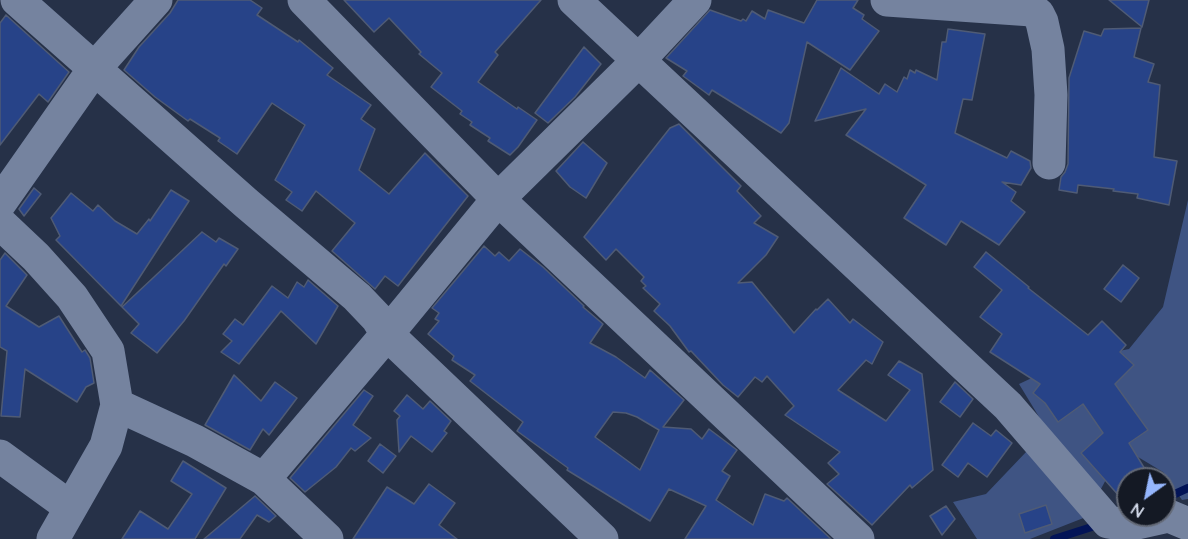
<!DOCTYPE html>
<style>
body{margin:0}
#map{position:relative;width:1188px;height:539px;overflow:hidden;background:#263148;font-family:Quicksand,sans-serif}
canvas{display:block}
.north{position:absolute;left:1116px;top:467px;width:60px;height:60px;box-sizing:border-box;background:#141924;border:2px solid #626875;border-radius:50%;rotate:213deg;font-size:16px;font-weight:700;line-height:24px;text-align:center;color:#d7deee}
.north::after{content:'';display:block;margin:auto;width:21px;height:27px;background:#95b6fd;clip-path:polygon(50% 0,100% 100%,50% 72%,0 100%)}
</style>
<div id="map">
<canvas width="1188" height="539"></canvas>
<div class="north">N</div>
</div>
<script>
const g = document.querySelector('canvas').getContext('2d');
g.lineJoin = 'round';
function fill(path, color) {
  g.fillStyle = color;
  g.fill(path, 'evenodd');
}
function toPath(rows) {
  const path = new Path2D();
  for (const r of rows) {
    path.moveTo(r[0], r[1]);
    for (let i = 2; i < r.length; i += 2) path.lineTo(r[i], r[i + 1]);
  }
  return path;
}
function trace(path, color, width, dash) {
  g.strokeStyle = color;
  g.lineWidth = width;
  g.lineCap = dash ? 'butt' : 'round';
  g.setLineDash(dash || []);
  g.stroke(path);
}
fill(toPath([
 [1188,200,1188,499,1182,500,1163,472,1138,457,1118,457,1086,517,1030,539,977,539,953,502,986,494,1047,430,1019,384,1068,361,1129,349,1163,307]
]), '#3f5483');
trace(toPath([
 [1164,499,1188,488],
 [1054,539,1098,525]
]), '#031457', 8);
const building = toPath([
 [178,0,250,0,262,8,257,15,298,42,299,40,333,68,327,75,371,105,361,119,375,129,359,170,389,194,425,153,468,196,398,286,385,276,375,289,332,251,355,223,316,191,302,211,286,200,292,192,275,180,305,125,272,103,237,154,218,141,220,138,190,119,188,121,155,97,124,70,139,47,170,13,178,0],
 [344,0,541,0,495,52,498,55,478,82,517,109,518,107,537,120,518,147,510,155,488,141,490,138,470,125,472,122,460,114,462,111,431,87,442,73,419,54,421,52,389,18,374,32,344,0],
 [817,0,858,0,853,8,864,15,862,19,879,31,850,70,807,42,789,123,781,133,712,90,709,95,683,76,687,71,666,58,710,10,741,21,743,19,746,21,752,11,765,19,768,10,804,23,817,0],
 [1109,0,1149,0,1142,27,1109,0],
 [6,15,69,72,48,102,39,94,0,145,0,23,6,15],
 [1141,28,1134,57,1154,64,1148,82,1160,85,1154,157,1177,161,1169,205,1137,198,1138,194,1113,191,1114,189,1078,185,1077,193,1059,190,1061,177,1065,172,1068,164,1069,78,1084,31,1101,36,1104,29,1141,28],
 [948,29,985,34,972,100,963,99,955,133,1007,158,1011,151,1030,161,1031,168,1021,185,1002,182,1016,192,1011,201,1025,212,999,245,961,221,946,245,904,218,926,185,846,135,866,109,815,121,841,68,879,94,885,84,897,92,904,77,907,79,910,70,915,73,916,70,937,80,942,42,946,42,948,29],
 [584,47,601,64,575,97,548,123,535,113,584,47],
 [679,124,741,186,737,191,761,216,754,223,778,237,766,255,738,283,752,282,794,333,816,309,817,310,828,299,850,323,853,319,883,342,872,364,866,360,838,390,886,421,910,390,888,375,899,361,922,374,933,470,912,488,910,485,872,525,827,484,839,474,828,463,840,452,785,415,794,406,767,376,762,382,755,377,738,397,723,385,691,351,689,352,670,326,654,311,660,304,643,288,646,286,641,281,644,277,616,249,606,260,584,237,670,128,679,124],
 [583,142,607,163,586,198,570,187,556,171,583,142],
 [34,188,41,194,24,216,19,209,34,188],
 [171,190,189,201,121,306,56,240,60,236,51,218,71,193,93,211,98,205,115,221,137,234,149,219,150,221,171,190],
 [202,232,216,242,219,238,238,249,226,266,224,264,184,321,157,353,131,333,139,324,122,307,202,232],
 [484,246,495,256,499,252,509,261,520,249,543,267,584,306,583,307,603,324,590,343,616,357,645,378,650,370,684,400,663,427,691,429,702,439,709,429,737,450,722,471,730,476,716,500,753,525,765,494,784,501,787,498,831,539,685,539,706,506,669,489,650,521,567,470,568,468,517,431,523,422,470,381,475,375,452,360,454,356,428,334,439,321,435,319,439,313,432,308,484,246],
 [613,412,626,413,637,417,659,430,640,470,595,437,613,412],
 [986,252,1029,287,1028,288,1088,335,1102,321,1126,345,1120,352,1134,365,1115,384,1148,430,1129,443,1151,479,1128,479,1128,506,1081,453,1103,433,1083,404,1058,422,1045,403,1033,393,1040,384,990,352,1002,334,980,317,1002,290,974,267,986,252],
 [5,253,27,275,6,306,39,327,59,316,82,352,85,350,90,358,94,383,86,387,77,402,25,369,20,417,1,416,7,351,0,347,0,260,5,253],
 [1123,265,1139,278,1121,302,1104,289,1123,265],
 [308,280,338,306,316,344,281,311,239,364,221,352,232,341,223,334,235,319,243,325,272,286,288,298,297,282,304,287,308,280],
 [234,375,261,401,275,382,297,398,269,435,263,429,250,450,205,425,234,375],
 [955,382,973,399,960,417,940,402,955,382],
 [364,390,373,396,353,425,371,438,355,451,351,448,336,467,305,492,290,478,364,390],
 [407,395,423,409,430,401,451,421,444,431,447,433,432,452,411,436,399,452,397,420,400,416,394,411,407,395],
 [973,423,991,436,996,430,1012,443,987,477,968,463,958,477,942,465,973,423],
 [380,444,396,456,383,473,368,461,380,444],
 [183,461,226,488,195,539,122,539,140,511,168,529,192,494,171,481,183,461],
 [429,484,455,503,439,525,457,539,353,539,387,487,414,504,429,484],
 [255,496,276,516,269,522,257,515,240,539,204,539,255,496],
 [1046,505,1052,524,1025,533,1019,514,1046,505],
 [946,506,955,519,942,535,930,516,946,506]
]);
fill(building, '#274388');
trace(building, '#4f5b75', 1.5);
trace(toPath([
 [17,0,246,203,357,297,377,318,387,334,602,539],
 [304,0,498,199,858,539],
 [574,0,1008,406,1108,522,1128,525,1169,516,1188,524],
 [887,0,1032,10,1038,14,1042,22,1048,49,1051,95,1049,163],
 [0,203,94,69,156,0],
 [0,223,36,257,72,297,108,351,117,405,106,446,53,539],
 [117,405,195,441,264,479,327,539],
 [0,456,70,507],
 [264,479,387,334,498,199,639,60,695,0]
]), '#75839f', 33);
</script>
